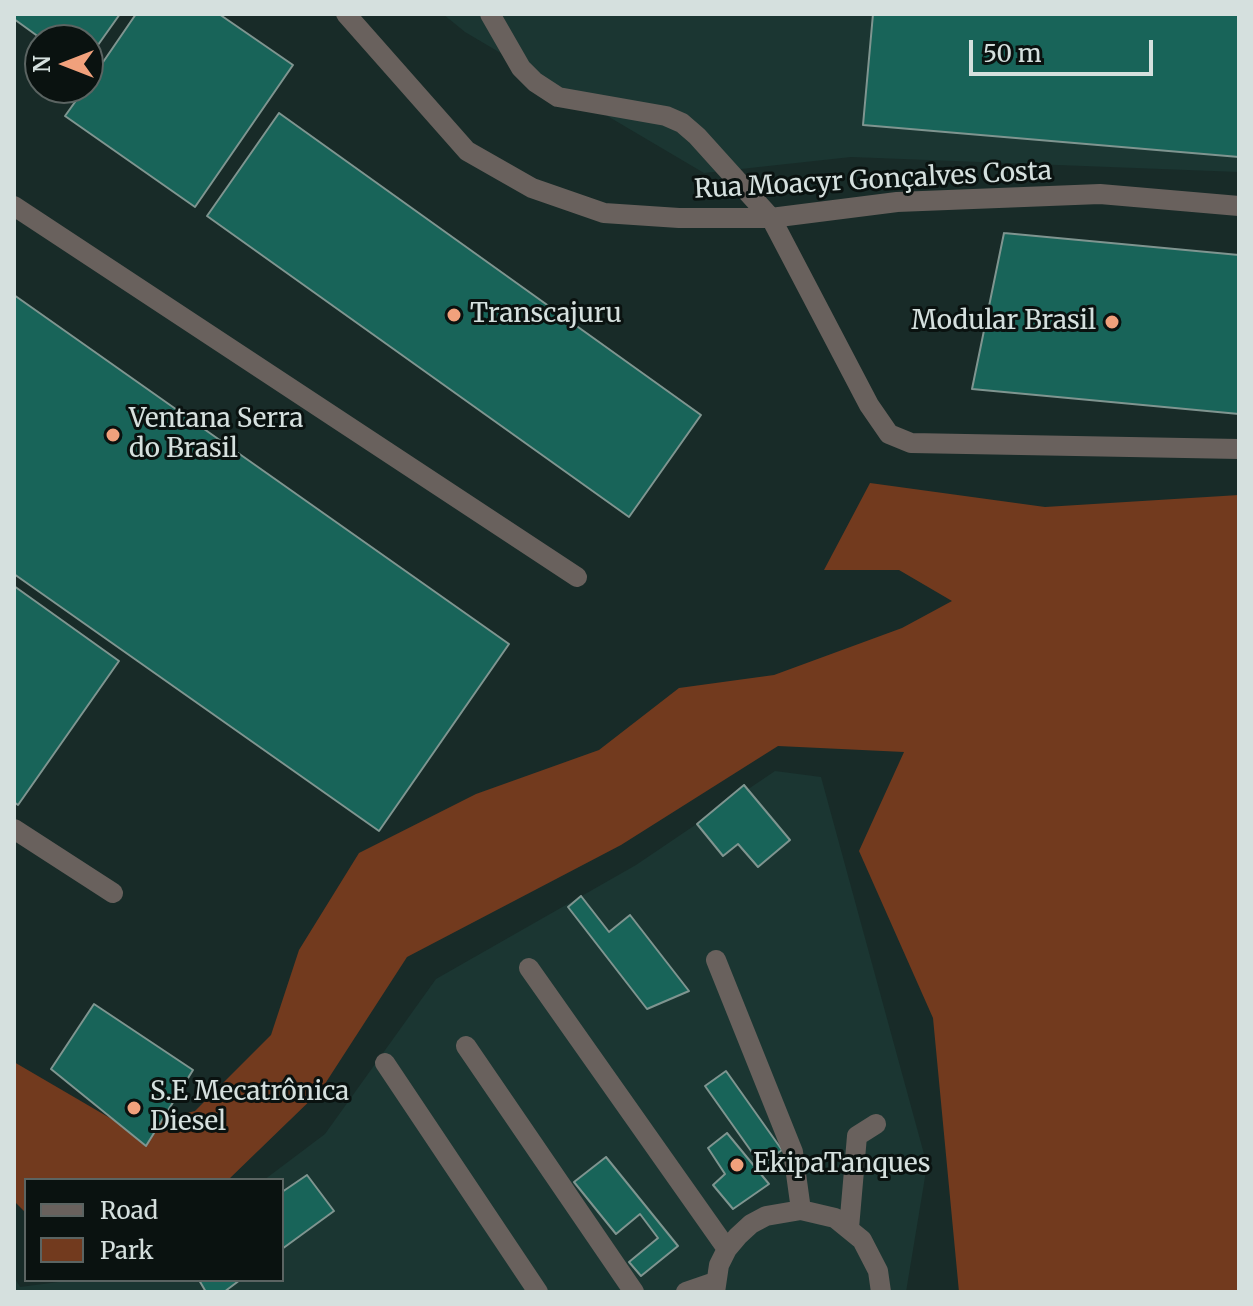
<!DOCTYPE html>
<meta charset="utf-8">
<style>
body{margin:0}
#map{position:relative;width:1253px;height:1306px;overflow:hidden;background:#182b28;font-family:Merriweather,serif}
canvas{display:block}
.frame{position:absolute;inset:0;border:16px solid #d5e0de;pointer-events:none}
.legend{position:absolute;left:24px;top:1178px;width:260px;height:104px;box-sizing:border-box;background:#0a1210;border:2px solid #5b6462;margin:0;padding:10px 14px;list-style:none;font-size:24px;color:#d5e0de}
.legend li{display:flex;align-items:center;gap:16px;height:40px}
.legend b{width:40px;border:2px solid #5b6462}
.north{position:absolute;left:24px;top:24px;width:80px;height:80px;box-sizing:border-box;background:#0a1210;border:2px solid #5b6462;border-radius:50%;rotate:270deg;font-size:22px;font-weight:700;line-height:32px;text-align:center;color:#d5e0de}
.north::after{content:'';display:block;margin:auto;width:28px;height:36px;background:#f1a17c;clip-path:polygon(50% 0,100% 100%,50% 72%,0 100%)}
.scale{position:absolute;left:969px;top:40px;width:184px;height:36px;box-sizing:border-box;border:4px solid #d5e0de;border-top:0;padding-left:10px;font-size:24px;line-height:28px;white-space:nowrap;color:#d5e0de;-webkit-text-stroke:6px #0a1210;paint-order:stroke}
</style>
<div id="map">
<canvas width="1253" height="1306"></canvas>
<div class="frame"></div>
<ul class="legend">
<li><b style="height:10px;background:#69615d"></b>Road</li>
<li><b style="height:22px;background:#723a1e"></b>Park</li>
</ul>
<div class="north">N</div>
<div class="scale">50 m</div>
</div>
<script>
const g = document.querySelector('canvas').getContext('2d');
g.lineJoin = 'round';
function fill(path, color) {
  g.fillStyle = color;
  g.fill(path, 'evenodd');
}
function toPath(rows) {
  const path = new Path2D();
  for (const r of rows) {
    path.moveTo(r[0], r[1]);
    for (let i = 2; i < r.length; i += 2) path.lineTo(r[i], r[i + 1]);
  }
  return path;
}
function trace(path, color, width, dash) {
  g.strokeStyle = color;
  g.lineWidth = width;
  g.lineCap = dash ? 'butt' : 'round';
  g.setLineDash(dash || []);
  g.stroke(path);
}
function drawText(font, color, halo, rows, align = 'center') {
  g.font = font + ' Merriweather,serif';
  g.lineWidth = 6;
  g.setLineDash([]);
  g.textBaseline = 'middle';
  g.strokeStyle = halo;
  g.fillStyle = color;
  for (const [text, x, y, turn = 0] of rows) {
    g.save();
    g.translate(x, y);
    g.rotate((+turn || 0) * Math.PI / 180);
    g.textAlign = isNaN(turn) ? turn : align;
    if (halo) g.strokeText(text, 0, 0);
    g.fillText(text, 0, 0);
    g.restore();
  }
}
fill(toPath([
 [443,14,1239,14,1239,172,851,157,704,173,465,32],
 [775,771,821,777,927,1165,906,1292,14,1292,14,1277,20,1287,74,1280,282,1280,282,1180,264,1180,325,1134,436,979,636,865]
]), '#1b3632');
fill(toPath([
 [870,483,1045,507,1239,495,1239,1292,959,1292,933,1018,859,851,904,752,778,746,621,845,407,957,321,1090,228,1180,26,1180,26,1213,14,1201,14,1062,127,1128,195,1111,271,1035,299,950,359,853,476,794,599,750,679,688,774,675,902,628,952,601,899,570,824,570]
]), '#723a1e');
const building = toPath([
 [14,14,120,14,88,59,88,40,43,40,14,19,14,14],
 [136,14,219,14,293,65,195,207,65,116,85,88,88,88,88,84,136,14],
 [873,14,1239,14,1239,157,863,125,873,14],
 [279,113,701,415,629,517,207,216,279,113],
 [1004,233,1239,255,1239,414,972,389,1004,233],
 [14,295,509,644,379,831,14,574,14,295],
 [14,586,119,661,18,805,14,802,14,586],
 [744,785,790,840,758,867,738,844,723,856,697,824,744,785],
 [581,896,609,932,630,915,689,991,647,1009,568,907,581,896],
 [94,1004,193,1070,146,1146,51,1069,94,1004],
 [726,1071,782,1150,761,1165,705,1086,726,1071],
 [727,1133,769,1184,733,1209,713,1185,725,1174,708,1148,727,1133],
 [606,1157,678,1246,641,1276,629,1262,658,1238,640,1214,616,1234,574,1182,606,1157],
 [307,1175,334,1211,282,1249,282,1192,307,1175],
 [199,1280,240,1280,224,1292,206,1292,199,1280]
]);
fill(building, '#186459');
trace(building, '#7f9590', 2);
trace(toPath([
 [346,14,467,151,532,188,604,213,679,218,771,218,897,202,1100,194,1239,206],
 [490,14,521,68,535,82,558,97,666,116,682,123,697,136,771,218,869,405,889,434,911,443,1239,449],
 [14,206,577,577],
 [14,829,113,893],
 [716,960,793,1152,801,1210],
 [529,968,727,1249],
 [466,1046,634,1292],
 [385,1063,538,1292],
 [849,1228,857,1136,876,1124],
 [686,1292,715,1282],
 [715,1292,719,1265,727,1249,738,1236,751,1224,766,1216,801,1210,835,1218,862,1240,878,1271,881,1292]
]), '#69615d', 20);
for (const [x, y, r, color] of [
 [454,315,8,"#f1a17c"],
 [1112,322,8,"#f1a17c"],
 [113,435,8,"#f1a17c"],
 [134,1108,8,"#f1a17c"],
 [737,1165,8,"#f1a17c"]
]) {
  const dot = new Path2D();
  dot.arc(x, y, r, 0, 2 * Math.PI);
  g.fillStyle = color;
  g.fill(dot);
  trace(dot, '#0a1210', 3);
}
drawText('26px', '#d5e0de', '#0a1210', [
 ["Rua Moacyr Gonçalves Costa",873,181,-3]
]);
drawText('26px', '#d5e0de', '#0a1210', [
 ["Transcajuru",470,315],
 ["Modular Brasil",1096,322,"right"],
 ["Ventana Serra",129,420],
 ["do Brasil",129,450],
 ["S.E Mecatrônica",150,1093],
 ["Diesel",150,1123],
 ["EkipaTanques",753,1165]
], 'left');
</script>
